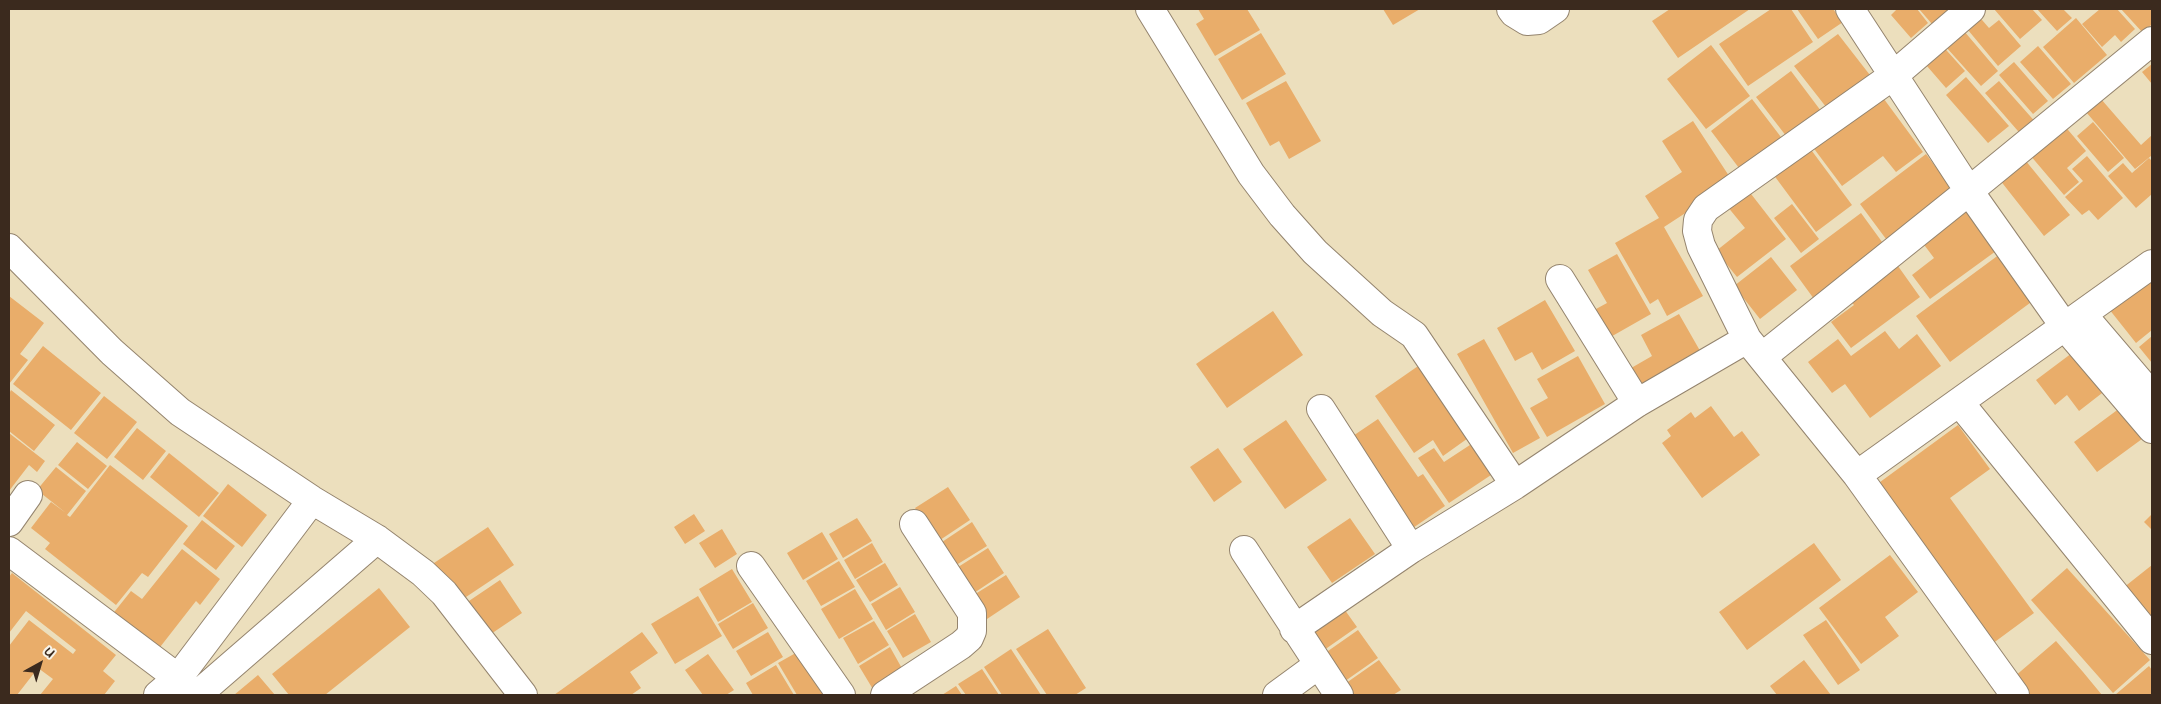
<!DOCTYPE html>
<style>
body{margin:0}
#map{position:relative;width:2161px;height:704px;overflow:hidden;background:#ecdfbd;font-family:"Architects Daughter",sans-serif}
canvas{display:block}
.frame{position:absolute;inset:0;border:10px solid #3b2a1e;pointer-events:none}
.north{position:absolute;left:15px;top:639px;width:50px;height:50px;-webkit-text-stroke:4px #f7f3e8;paint-order:stroke;rotate:39deg;font-size:14px;font-weight:700;line-height:20px;text-align:center;color:#3b2a1e}
.north::after{content:'';display:block;margin:auto;width:18px;height:22px;background:#3b2a1e;clip-path:polygon(50% 0,100% 100%,50% 72%,0 100%)}
</style>
<div id="map">
<canvas width="2161" height="704"></canvas>
<div class="frame"></div>
<div class="north">U</div>
</div>
<script>
const g = document.querySelector('canvas').getContext('2d');
g.lineJoin = 'round';
function fill(path, color) {
  g.fillStyle = color;
  g.fill(path, 'evenodd');
}
function toPath(rows) {
  const path = new Path2D();
  for (const r of rows) {
    path.moveTo(r[0], r[1]);
    for (let i = 2; i < r.length; i += 2) path.lineTo(r[i], r[i + 1]);
  }
  return path;
}
function trace(path, color, width, dash) {
  g.strokeStyle = color;
  g.lineWidth = width;
  g.lineCap = dash ? 'butt' : 'round';
  g.setLineDash(dash || []);
  g.stroke(path);
}
fill(toPath([
 [1198,9,1247,9,1260,30,1215,56,1196,24,1204,19],
 [1383,9,1420,9,1393,25],
 [1670,9,1750,9,1678,58,1652,21],
 [1771,9,1791,9,1813,42,1748,86,1719,44],
 [1797,9,1833,9,1843,22,1818,39],
 [1897,9,1917,9,1928,23,1911,38,1891,15],
 [1919,9,1947,9,1955,18,1939,32],
 [1994,9,2032,9,2042,20,2020,39],
 [2037,9,2063,9,2072,18,2057,31],
 [2100,9,2117,9,2135,29,2121,42,2115,35,2102,47,2082,24],
 [2121,9,2152,9,2152,24,2143,33],
 [1976,13,1989,28,1999,20,2021,46,1998,66,1963,24],
 [2076,18,2107,55,2074,83,2043,47],
 [1964,31,1998,71,1981,86,1946,47],
 [1261,33,1286,74,1242,100,1218,59],
 [1838,34,1873,79,1830,112,1794,66],
 [1939,42,1965,71,1946,88,1920,58],
 [1711,45,1750,96,1706,129,1667,79],
 [2038,46,2071,84,2053,99,2020,62],
 [2014,62,2048,101,2033,114,1999,75],
 [2152,64,2152,84,2142,72],
 [1791,71,1824,115,1790,141,1756,97],
 [1966,77,2009,126,1988,143,1946,95],
 [1286,81,1321,141,1289,159,1279,141,1270,146,1246,103],
 [1999,81,2038,125,2024,138,1985,93],
 [1881,95,1923,152,1896,172,1883,156,1842,186,1812,146],
 [1752,99,1787,145,1745,176,1711,131],
 [2101,99,2141,145,2152,135,2152,157,2151,156,2135,169,2086,112],
 [1693,121,1733,182,1664,227,1703,296,1667,316,1658,299,1650,304,1615,243,1659,218,1645,196,1682,172,1662,141],
 [2093,122,2124,158,2108,172,2077,136],
 [2063,124,2086,151,2067,168,2079,182,2064,195,2024,148],
 [1809,147,1852,205,1816,232,1773,174],
 [1926,154,1956,194,1889,243,1860,204],
 [2021,155,2070,215,2044,236,1996,175],
 [2087,156,2123,198,2098,220,2089,210,2082,215,2065,197,2083,181,2072,169],
 [2149,158,2152,161,2152,194,2136,208,2108,176,2123,163,2132,173],
 [1748,190,1786,239,1737,277,1716,251,1745,228,1727,206],
 [1792,204,1819,239,1801,253,1774,218],
 [1962,206,1996,251,1930,299,1912,275,1934,258,1919,238],
 [1861,213,1885,246,1814,299,1790,266],
 [1617,254,1651,314,1600,343,1585,315,1607,303,1588,270],
 [2000,254,2034,300,1950,362,1916,316],
 [1771,257,1797,290,1760,319,1734,286],
 [1893,259,1920,297,1851,348,1831,322,1854,305,1845,294],
 [2152,275,2152,330,2136,343,2109,309],
 [9,296,44,323,20,354,28,360,9,384],
 [1545,300,1575,351,1542,370,1532,352,1515,361,1497,328],
 [1273,311,1303,355,1227,408,1196,364],
 [1679,314,1703,356,1638,392,1626,371,1652,356,1641,335],
 [1885,331,1899,349,1917,334,1941,366,1870,418,1845,384,1832,393,1808,362,1838,339,1851,356],
 [2152,336,2152,363,2139,347],
 [1484,339,1540,438,1513,453,1457,354],
 [43,346,101,393,71,430,13,384],
 [2076,350,2106,390,2079,411,2067,395,2055,405,2036,380],
 [1578,356,1605,404,1547,437,1530,408,1548,398,1537,379],
 [1421,364,1471,436,1443,456,1433,440,1414,453,1375,396],
 [11,390,55,425,34,451,9,431,9,394],
 [104,396,137,422,107,459,74,433],
 [1711,406,1734,437,1742,431,1760,455,1702,498,1662,443,1671,436,1667,430,1691,412,1695,418],
 [2120,408,2142,439,2097,472,2074,442],
 [1378,419,1418,477,1423,474,1445,506,1407,532,1344,442],
 [1286,420,1327,480,1285,509,1243,449],
 [1958,425,1990,469,1950,498,2034,613,1992,644,1876,485],
 [137,428,166,451,143,480,114,457],
 [9,433,45,461,37,472,29,465,9,491],
 [77,442,107,466,88,489,58,465],
 [1473,443,1494,473,1449,503,1418,458,1434,448,1444,462],
 [1218,448,1242,482,1214,502,1190,467],
 [169,453,219,493,199,517,150,477],
 [110,465,188,526,148,577,142,573,116,605,45,549,50,543,31,528,51,502,66,513,37,490,56,467,86,491,67,515,70,517],
 [228,484,267,515,242,547,203,516],
 [948,487,970,520,937,542,915,508],
 [694,514,705,531,685,544,674,527],
 [2152,514,2152,530,2144,522],
 [857,518,872,541,843,558,829,534],
 [1350,518,1375,554,1332,583,1307,547],
 [202,520,235,546,216,570,183,544],
 [972,522,987,546,953,567,939,544],
 [488,527,514,565,457,603,431,565],
 [722,529,737,554,715,568,699,543],
 [822,532,838,559,803,580,787,553],
 [872,543,883,562,855,579,844,560],
 [1814,543,1841,580,1747,650,1719,612],
 [988,548,1004,573,971,595,955,569],
 [182,549,220,579,200,605,196,601,157,651,111,616,131,591,142,599],
 [1890,555,1918,592,1885,617,1899,636,1861,664,1819,608],
 [839,561,855,587,821,606,806,581],
 [885,563,898,585,870,602,856,580],
 [2152,565,2152,626,2123,588],
 [2067,568,2150,660,2113,693,2031,600],
 [732,569,752,602,718,622,699,589],
 [12,573,116,655,103,671,115,681,104,695,40,695,53,679,38,668,17,695,9,695,9,646,29,620,73,654,76,650,26,611,9,633,9,577],
 [1006,575,1020,597,987,619,972,596],
 [500,580,522,613,485,638,463,605],
 [900,587,915,612,886,630,871,604],
 [379,588,410,627,325,695,289,695,272,674],
 [855,589,873,619,839,639,821,609],
 [698,596,722,636,675,664,651,624],
 [753,603,768,628,733,649,718,624],
 [1342,606,1357,627,1317,655,1298,628],
 [915,614,931,642,903,658,887,631],
 [1826,620,1860,670,1838,685,1803,635],
 [874,621,889,645,858,664,843,638],
 [1048,629,1086,688,1075,695,1047,695,1016,649],
 [1358,630,1378,658,1338,686,1318,658],
 [642,632,658,653,630,672,641,688,631,695,554,695],
 [768,632,783,657,751,676,736,651],
 [2056,641,2083,672,2102,695,2030,695,2014,677],
 [890,647,904,672,874,691,859,666],
 [1011,649,1041,695,1002,695,984,667],
 [801,650,827,692,821,695,797,695,778,663],
 [708,654,734,690,726,695,703,695,685,670],
 [1379,660,1401,690,1393,695,1344,695,1339,688],
 [1804,660,1831,695,1777,695,1770,686],
 [776,665,794,695,753,695,746,683],
 [2149,666,2152,670,2152,695,2115,695],
 [982,669,999,695,966,695,958,684],
 [258,675,275,695,234,695],
 [956,686,962,695,942,695]
]), '#e9ad6a');
const street = toPath([
 [1150,9,1251,174,1282,215,1315,252,1382,313,1414,335,1515,485],
 [1511,9,1514,13,1527,21,1539,20,1555,9],
 [1850,9,1969,191,2065,327,2152,429],
 [1971,9,1894,75,1706,208,1698,220,1697,231,1701,246,1747,339,1857,475,2015,695],
 [9,248,112,352,180,412,312,500,377,539,423,573,444,593,523,695],
 [1560,279,1637,403],
 [2082,314,2152,396],
 [1762,357,1969,191,2152,41],
 [1960,403,2152,640],
 [1321,409,1411,549],
 [1857,475,2152,264],
 [9,522,28,495],
 [1244,550,1339,695],
 [9,551,178,678,190,692],
 [751,566,841,695],
 [1294,629,1411,549,1515,485,1637,403,1747,339],
 [158,695,178,678,312,500],
 [197,695,377,539],
 [885,695,961,645,969,638,972,631,972,613,914,524],
 [1277,695,1318,665]
]);
trace(street, '#94846e', 30);
trace(street, '#fff', 28);
</script>
